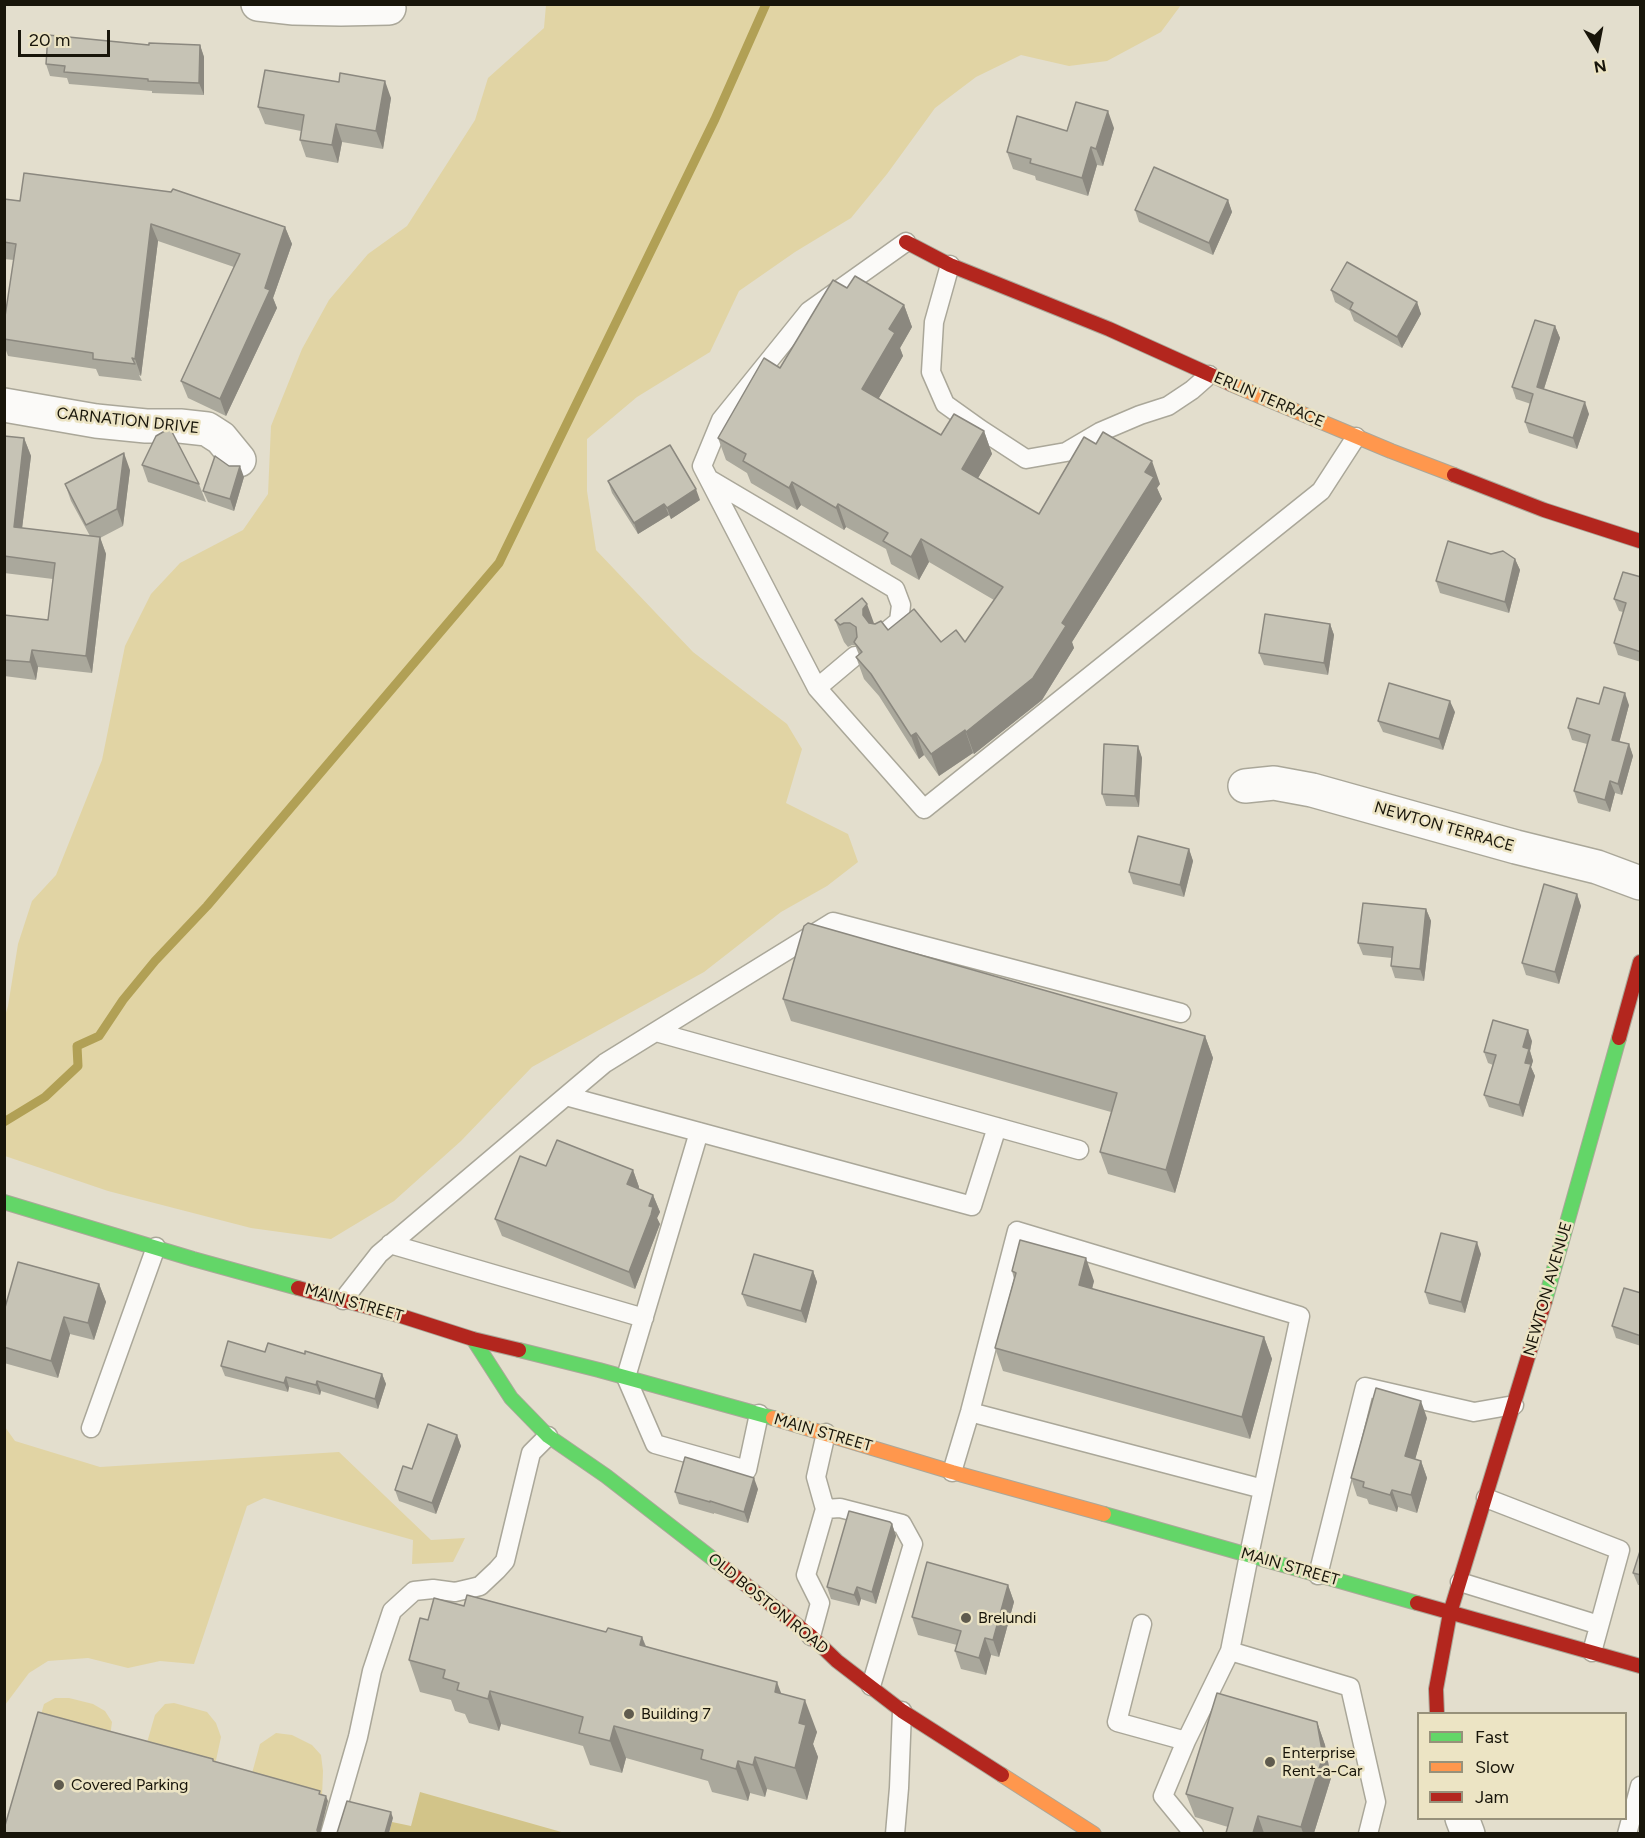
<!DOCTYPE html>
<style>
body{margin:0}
#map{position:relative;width:1645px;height:1838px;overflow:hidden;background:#e3decd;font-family:Figtree,sans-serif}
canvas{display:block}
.frame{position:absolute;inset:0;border:6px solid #18150a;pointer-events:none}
.legend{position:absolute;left:1417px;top:1712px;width:210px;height:108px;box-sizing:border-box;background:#ece4c4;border:2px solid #97917a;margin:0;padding:8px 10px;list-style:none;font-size:18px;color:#18150a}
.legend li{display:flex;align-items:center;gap:12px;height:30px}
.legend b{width:30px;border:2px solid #97917a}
.north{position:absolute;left:1567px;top:18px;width:60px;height:60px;-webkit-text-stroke:4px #ece4c4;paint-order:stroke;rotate:170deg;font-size:16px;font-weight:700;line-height:24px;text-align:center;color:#18150a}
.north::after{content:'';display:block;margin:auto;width:21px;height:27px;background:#18150a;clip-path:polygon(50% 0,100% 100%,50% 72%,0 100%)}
.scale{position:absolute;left:18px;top:30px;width:92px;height:27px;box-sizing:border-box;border:3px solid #18150a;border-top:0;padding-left:8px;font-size:18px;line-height:21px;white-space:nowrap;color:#18150a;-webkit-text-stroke:4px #ece4c4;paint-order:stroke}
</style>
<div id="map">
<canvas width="1645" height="1838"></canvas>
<div class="frame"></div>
<ul class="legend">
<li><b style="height:8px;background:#63d668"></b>Fast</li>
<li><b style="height:8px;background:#ff974d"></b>Slow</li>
<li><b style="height:8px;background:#b3261e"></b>Jam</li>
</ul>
<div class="north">N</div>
<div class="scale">20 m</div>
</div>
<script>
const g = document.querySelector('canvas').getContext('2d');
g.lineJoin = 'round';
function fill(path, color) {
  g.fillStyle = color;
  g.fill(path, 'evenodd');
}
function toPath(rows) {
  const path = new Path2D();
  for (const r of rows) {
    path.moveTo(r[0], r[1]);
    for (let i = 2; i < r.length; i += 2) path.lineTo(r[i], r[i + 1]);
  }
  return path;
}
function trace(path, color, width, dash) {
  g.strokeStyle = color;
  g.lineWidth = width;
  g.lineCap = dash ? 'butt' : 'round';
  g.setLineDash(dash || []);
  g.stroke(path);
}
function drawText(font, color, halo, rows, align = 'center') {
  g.font = font + ' Figtree,sans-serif';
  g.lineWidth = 5;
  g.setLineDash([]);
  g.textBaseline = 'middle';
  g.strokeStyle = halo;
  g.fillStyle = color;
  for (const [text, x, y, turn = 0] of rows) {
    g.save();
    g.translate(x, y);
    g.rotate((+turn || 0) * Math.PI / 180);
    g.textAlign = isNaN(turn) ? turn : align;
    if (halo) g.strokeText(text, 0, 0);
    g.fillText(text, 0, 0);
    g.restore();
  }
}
fill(toPath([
 [546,5,1181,5,1161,32,1107,61,1069,66,1021,55,976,77,935,108,887,174,851,218,795,252,739,291,710,352,637,397,587,439,587,491,596,550,693,652,787,724,802,749,786,803,848,834,858,862,827,886,781,912,704,972,532,1067,461,1141,394,1201,331,1239,251,1228,108,1191,5,1156,5,1016,8,1006,18,944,32,901,56,875,102,760,125,646,151,594,180,563,243,530,268,494,271,426,302,349,329,300,368,254,407,226,475,120,488,78,544,28],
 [5,1427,15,1441,100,1467,339,1452,431,1540,465,1538,453,1562,412,1564,413,1540,264,1498,247,1506,194,1664,160,1661,128,1668,88,1658,48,1661,29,1673,5,1705],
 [55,1698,69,1698,93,1704,105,1711,112,1722,110,1737,40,1718,44,1704],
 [174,1703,207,1712,216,1723,221,1737,215,1765,146,1746,155,1715,165,1704],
 [276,1733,292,1735,312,1745,321,1755,323,1771,322,1797,251,1777,260,1744]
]), '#e1d4a4');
fill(toPath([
 [420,1792,565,1833,389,1833,392,1822,411,1826]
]), '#d2c489');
trace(toPath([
 [4,1122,45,1097,78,1066,77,1046,99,1036,123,1000,155,961,207,906,499,563,715,119,766,4]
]), '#b1a055', 9);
const lane = toPath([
 [906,242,809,311,721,420,702,466,817,688,924,809,1321,491,1356,437],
 [950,265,934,322,931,372,945,404,980,429,1026,459,1066,452,1100,432,1140,415,1168,406,1192,390,1209,375],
 [709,479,895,589,901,605,899,621,882,635],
 [817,688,855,656],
 [656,1032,1079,1150],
 [566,1096,972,1206,997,1127],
 [699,1132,626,1377,655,1444,747,1470,759,1414],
 [390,1244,644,1318],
 [343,1300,379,1254,605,1063,833,922,1181,1013],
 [970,1412,1263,1489],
 [91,1428,156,1247],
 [952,1472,970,1412,1017,1231,1300,1316,1249,1555,1230,1651,1186,1741,1163,1796,1194,1834],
 [1486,1498,1620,1550,1592,1652],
 [825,1509,816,1477,826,1433],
 [1318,1575,1365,1387,1474,1412,1514,1405],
 [1460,1582,1599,1625],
 [1142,1624,1117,1722,1186,1741],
 [811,1636,820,1603,806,1575,825,1509,840,1508,902,1524,913,1544,871,1686],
 [1230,1651,1350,1687,1376,1802,1368,1834],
 [330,1834,358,1737,372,1671,392,1611,414,1591,433,1589,455,1592,472,1588,480,1586,497,1570,505,1561,531,1453,548,1436],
 [895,1834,899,1788,902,1711],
 [1627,1834,1640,1786]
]);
const street = toPath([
 [258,4,294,8,341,9,389,8],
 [4,405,96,421,146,426,180,426,207,429,221,438,239,460],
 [1245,786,1274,783,1312,790,1516,847,1597,867,1640,883],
 [1462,1818,1468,1834]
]);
const fast = toPath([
 [4,1202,193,1259,298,1288],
 [1545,1301,1619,1038],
 [473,1339,511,1398,548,1436,606,1476,722,1566],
 [519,1350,599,1370,773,1418],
 [1104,1514,1417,1603]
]);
const slow = toPath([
 [1231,384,1391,451,1454,475],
 [773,1418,952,1472,1104,1514],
 [1002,1775,1094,1834]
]);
const jam = toPath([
 [906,242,950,265,1109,329,1231,384],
 [1454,475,1544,510,1640,541],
 [1619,1038,1640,962],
 [298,1288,398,1315,473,1339,519,1350],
 [722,1566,811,1636,837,1661,902,1711,1002,1775],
 [1417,1603,1640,1666],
 [1437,1714,1436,1689,1450,1613,1545,1301]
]);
trace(lane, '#aaa799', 21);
trace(street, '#aaa799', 36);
trace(fast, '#aaa799', 16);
trace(slow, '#aaa799', 16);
trace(jam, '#aaa799', 16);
trace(lane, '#fbfaf8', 18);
trace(street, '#fbfaf8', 33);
trace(fast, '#63d668', 14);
trace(slow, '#ff974d', 14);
trace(jam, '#b3261e', 14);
fill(toPath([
 [149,45,200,45,204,57,204,95,152,93,152,91,69,84,67,78,50,76,46,64],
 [391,98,383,149,342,142,338,163,306,157,300,140,301,131,265,124,258,107],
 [1114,128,1103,166,1097,165,1088,196,1036,180,1035,176,1013,169,1007,152,1067,131],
 [4,199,285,227,292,244,273,298,277,308,226,416,188,398,181,381,234,267,158,241,141,376,139,375,142,381,99,376,96,369,8,356,4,345,4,323,14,260,4,259],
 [1228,200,1232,212,1213,255,1139,222,1135,210],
 [847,288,904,305,912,327,900,348,903,356,878,399,941,435,984,431,992,454,978,478,1039,514,1160,484,1157,488,1162,499,1072,642,1074,648,1042,700,974,754,973,753,939,776,924,755,919,759,879,696,864,679,856,657,859,655,855,645,852,645,848,647,844,642,835,620,874,623,888,630,941,642,965,642,994,600,929,562,919,580,891,564,886,549,846,527,844,530,801,505,797,510,751,483,747,473,726,460,718,438,780,368],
 [1331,290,1417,302,1421,314,1402,348,1354,321,1350,311,1335,302],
 [1555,326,1560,338,1544,389,1589,414,1577,449,1529,433,1525,422,1531,404,1516,399,1512,387],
 [4,436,24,438,31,456,22,528,90,536,71,501,65,484,130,470,123,526,100,538,106,554,92,673,38,667,36,680,4,676,4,615,48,620,53,579,4,573],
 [142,465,199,484,206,502,148,482],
 [229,466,244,477,234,511,208,502,203,491],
 [608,481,700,500,671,519,669,515,638,534,612,493],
 [1515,559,1520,570,1509,613,1440,593,1436,581],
 [1641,577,1641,662,1618,655,1614,643,1623,612,1619,611,1614,599],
 [1330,624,1334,635,1328,675,1264,665,1259,653],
 [1599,704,1629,705,1619,742,1629,744,1633,756,1622,795,1615,793,1610,812,1578,803,1574,791,1587,744,1572,740,1568,728],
 [1455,712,1443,750,1383,732,1378,721],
 [1138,746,1142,758,1139,807,1106,806,1102,794],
 [1189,849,1193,861,1184,897,1133,884,1129,872],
 [1577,894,1581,906,1559,984,1526,975,1522,963],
 [1426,909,1431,921,1424,981,1395,978,1391,966,1392,958,1363,955,1358,943],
 [783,999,1205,1036,1213,1058,1175,1193,1108,1174,1100,1152,1111,1112,791,1021],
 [1532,1041,1530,1051,1533,1061,1531,1067,1535,1076,1523,1117,1489,1107,1484,1095,1493,1065,1488,1063,1484,1052],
 [546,1166,633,1170,639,1187,639,1189,653,1195,660,1212,657,1218,660,1224,635,1289,502,1236,495,1219],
 [1481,1254,1465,1313,1429,1304,1425,1292],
 [813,1271,817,1282,806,1323,747,1306,742,1294],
 [1012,1271,1094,1281,1092,1289,1264,1337,1272,1359,1250,1439,1003,1371,995,1348,1014,1279],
 [99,1284,106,1302,94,1340,70,1334,58,1378,4,1363,4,1311],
 [1641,1293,1641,1346,1616,1338,1612,1326],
 [265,1352,305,1354,382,1374,386,1384,378,1409,321,1391,320,1395,289,1387,288,1392,225,1376,221,1366],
 [1427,1418,1415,1459,1421,1461,1427,1478,1417,1513,1398,1507,1397,1512,1369,1504,1367,1499,1357,1496,1351,1478],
 [457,1435,461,1446,436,1514,399,1501,395,1490,412,1469],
 [758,1489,748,1523,714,1513,714,1514,679,1504,675,1492],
 [892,1524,896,1536,876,1604,861,1599,859,1606,831,1599,827,1587],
 [1641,1548,1641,1585,1638,1585,1633,1573],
 [1008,1585,1014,1602,999,1657,991,1655,986,1675,961,1669,955,1651,957,1645,918,1635,912,1617],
 [464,1606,606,1632,642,1637,646,1646,782,1694,817,1732,813,1744,818,1757,807,1800,767,1789,765,1797,750,1793,748,1801,712,1792,708,1781,626,1758,622,1773,590,1765,583,1746,501,1724,499,1731,469,1723,465,1714,455,1711,451,1700,420,1692,409,1660,428,1620],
 [1317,1722,1325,1745,1331,1778,1314,1833,1226,1833,1228,1827,1195,1817,1186,1794]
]), '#aaa89c');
fill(toPath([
 [200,45,204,57,204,95,199,83],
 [385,81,391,98,383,149,376,131],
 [1108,111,1114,128,1103,166,1096,149],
 [336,124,342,142,338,163,332,145],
 [1091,147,1097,165,1088,196,1082,178],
 [1228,200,1232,212,1213,255,1209,243],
 [151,224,158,241,141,376,135,359],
 [285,227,292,244,273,298,277,308,226,416,220,399,265,288],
 [1417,302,1421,314,1402,348,1397,337],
 [904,305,912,327,900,348,903,356,871,412,862,389,889,329],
 [1555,326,1560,338,1541,398,1537,387],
 [1585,402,1589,414,1577,449,1573,438],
 [984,431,992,454,970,492,962,469],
 [24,438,31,456,20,545,14,527],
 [124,453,130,470,123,526,117,509],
 [1152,461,1160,484,1157,488,1162,499,1072,642,1074,648,1042,700,974,754,966,732,1145,472],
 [240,466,244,477,234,511,230,499],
 [792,482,801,505,797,510,789,488],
 [696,489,700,500,671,519,667,508],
 [664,504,669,515,638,534,634,523],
 [838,504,846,527,844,530,836,508],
 [100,537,106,554,92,673,86,656],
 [921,539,929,562,919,580,911,557],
 [1515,559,1520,570,1509,613,1505,602],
 [867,604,875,626,871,632,863,615,863,609],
 [1330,624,1334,635,1328,675,1324,663],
 [32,650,38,667,36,680,30,662],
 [1625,693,1629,705,1617,751,1612,740],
 [1450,701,1455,712,1443,750,1439,739],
 [965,730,973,753,939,776,931,754],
 [916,733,924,755,919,759,911,736],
 [1629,744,1633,756,1622,795,1618,784],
 [1138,746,1142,758,1139,807,1135,796],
 [1610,781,1615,793,1610,812,1605,800],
 [1189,849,1193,861,1184,897,1180,885],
 [1577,894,1581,906,1559,984,1555,972],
 [1426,909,1431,921,1424,981,1420,969],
 [1528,1030,1532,1041,1530,1051,1533,1061,1531,1067,1535,1076,1523,1117,1519,1105,1523,1047],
 [1205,1036,1213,1058,1175,1193,1166,1170],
 [633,1170,639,1187,634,1201,627,1184],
 [653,1195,660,1212,657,1218,660,1224,635,1289,629,1272],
 [1477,1242,1481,1254,1465,1313,1461,1302],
 [1086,1258,1094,1281,1087,1308,1079,1285],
 [813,1271,817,1282,806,1323,801,1311],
 [99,1284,106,1302,94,1340,88,1323],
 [64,1317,70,1334,58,1378,51,1361],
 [1264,1337,1272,1359,1250,1439,1242,1417],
 [382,1374,386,1384,378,1409,375,1399],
 [286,1377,289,1387,288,1392,284,1383],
 [317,1381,321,1391,320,1395,316,1385],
 [1421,1401,1427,1418,1411,1474,1405,1456],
 [457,1435,461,1446,436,1514,432,1503],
 [1421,1461,1427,1478,1417,1513,1411,1495],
 [754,1478,758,1489,748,1523,744,1512],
 [1392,1490,1398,1507,1397,1512,1390,1495],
 [892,1524,896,1536,876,1604,872,1592],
 [1008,1585,1014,1602,999,1657,993,1640],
 [857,1587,861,1599,859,1606,854,1595],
 [642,1637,654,1669,640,1645],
 [985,1638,991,1655,986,1675,979,1658],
 [777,1682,789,1714,775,1692],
 [490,1691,501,1724,499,1731,488,1699],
 [805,1700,817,1732,813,1744,818,1757,807,1800,795,1768,799,1723],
 [1317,1722,1325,1745,1331,1778,1314,1833,1303,1833,1301,1827],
 [614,1726,626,1758,622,1773,610,1741],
 [755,1757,767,1789,765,1797,753,1765],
 [738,1761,750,1793,748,1801,736,1769],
 [326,1796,328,1801,320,1833,318,1833,317,1830],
 [391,1812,393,1818,389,1833,385,1833],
 [1258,1816,1264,1833,1253,1833]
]), '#8b887f');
const building = toPath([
 [48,35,149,45,149,43,200,45,199,83,148,81,148,79,64,72,65,66,46,64,48,35],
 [265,70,339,82,340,73,385,81,376,131,336,124,332,145,300,140,304,115,258,107,265,70],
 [1076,102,1108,111,1096,149,1091,147,1082,178,1030,163,1031,159,1007,152,1017,116,1067,131,1076,102],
 [1154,167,1228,200,1209,243,1135,210,1154,167],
 [24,173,171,192,173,189,285,227,265,288,270,290,220,399,181,381,240,254,151,224,135,359,132,358,135,364,93,359,93,353,4,339,4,323,16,244,4,242,4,199,20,201,24,173],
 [1347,262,1417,302,1397,337,1350,309,1353,303,1331,290,1347,262],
 [855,276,904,305,889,329,895,333,862,389,941,435,954,414,984,431,962,469,1039,514,1084,437,1096,444,1103,432,1152,461,1145,472,1154,477,1062,623,1066,626,1033,678,966,732,965,730,931,754,916,733,911,736,871,674,856,657,862,652,854,642,857,637,856,627,850,623,844,623,840,625,835,620,862,598,867,604,863,609,863,615,869,623,875,624,881,621,888,630,914,609,941,642,956,630,965,642,1003,587,921,539,911,557,883,541,888,533,838,504,836,508,792,482,789,488,743,461,746,454,718,438,764,358,780,368,833,280,847,288,855,276],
 [1535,320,1555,326,1537,387,1585,402,1573,438,1525,422,1533,394,1512,387,1535,320],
 [170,428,199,484,142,465,156,436,170,428],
 [4,436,24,438,14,527,100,537,86,656,32,650,30,662,4,660,4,615,48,620,55,563,4,556,4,436],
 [670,445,696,489,667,508,664,504,634,523,608,481,670,445],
 [124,453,117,509,86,525,65,484,124,453],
 [215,456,229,466,240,466,230,499,203,491,215,456],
 [1448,541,1491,554,1503,551,1515,559,1505,602,1436,581,1448,541],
 [1623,572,1641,577,1641,652,1614,643,1626,603,1614,599,1623,572],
 [1265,614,1330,624,1324,663,1259,653,1265,614],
 [1389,683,1450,701,1439,739,1378,721,1389,683],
 [1604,687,1625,693,1612,740,1629,744,1618,784,1610,781,1605,800,1574,791,1590,735,1568,728,1577,698,1599,704,1604,687],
 [1104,744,1138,746,1135,796,1102,794,1104,744],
 [1138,836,1189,849,1180,885,1129,872,1138,836],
 [1544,884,1577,894,1555,972,1522,963,1544,884],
 [1363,903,1426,909,1420,969,1391,966,1393,947,1358,943,1363,903],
 [808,923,1205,1036,1166,1170,1100,1152,1117,1093,783,999,804,926,808,923],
 [1493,1020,1528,1030,1523,1047,1529,1049,1525,1063,1531,1064,1519,1105,1484,1095,1496,1055,1484,1052,1493,1020],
 [557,1140,633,1170,627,1184,653,1195,649,1206,653,1207,651,1215,629,1272,495,1219,520,1156,546,1166,557,1140],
 [1441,1233,1477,1242,1461,1302,1425,1292,1441,1233],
 [1020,1240,1086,1258,1079,1285,1264,1337,1242,1417,995,1348,1016,1273,1012,1271,1020,1240],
 [754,1254,813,1271,801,1311,742,1294,754,1254],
 [18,1262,99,1284,88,1323,64,1317,51,1361,4,1347,4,1311,18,1262],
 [1624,1288,1641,1293,1641,1336,1612,1326,1624,1288],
 [228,1341,265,1352,268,1343,305,1354,305,1351,382,1374,375,1399,317,1381,316,1385,286,1377,284,1383,221,1366,228,1341],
 [1376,1388,1421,1401,1405,1456,1421,1461,1411,1495,1392,1490,1390,1495,1363,1487,1364,1482,1351,1478,1376,1388],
 [428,1424,457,1435,432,1503,395,1490,403,1466,412,1469,428,1424],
 [685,1457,754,1478,744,1512,710,1501,710,1502,675,1492,685,1457],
 [849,1511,890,1522,892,1524,872,1592,857,1587,854,1595,827,1587,849,1511],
 [1641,1548,1641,1575,1633,1573,1641,1548],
 [927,1562,1008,1585,993,1640,985,1638,979,1658,955,1651,961,1631,912,1617,927,1562],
 [467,1595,606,1632,608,1628,642,1637,640,1645,777,1682,775,1692,805,1700,799,1723,806,1725,795,1768,755,1757,753,1765,738,1761,736,1769,701,1759,703,1750,614,1726,610,1741,579,1733,583,1717,490,1691,488,1699,457,1690,459,1683,443,1678,445,1670,409,1660,420,1618,428,1620,434,1598,464,1606,467,1595],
 [1217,1693,1317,1722,1323,1756,1301,1827,1258,1816,1253,1833,1226,1833,1233,1808,1186,1794,1217,1693],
 [38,1712,213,1759,213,1761,320,1791,319,1794,326,1796,317,1830,318,1833,4,1833,4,1829,38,1712],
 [347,1801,391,1812,385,1833,337,1833,347,1801]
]);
fill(building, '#c6c3b5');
trace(building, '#8b887f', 1.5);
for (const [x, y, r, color] of [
 [966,1618,6,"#5f5b4e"],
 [629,1714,6,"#5f5b4e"],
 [1270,1762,6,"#5f5b4e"],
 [59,1785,6,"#5f5b4e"]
]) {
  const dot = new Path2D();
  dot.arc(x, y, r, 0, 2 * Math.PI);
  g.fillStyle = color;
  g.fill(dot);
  trace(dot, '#ece4c4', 2);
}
drawText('16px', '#18150a', '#ece4c4', [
 ["ERLIN TERRACE",1269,400,23],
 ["CARNATION DRIVE",128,421,6],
 ["NEWTON TERRACE",1444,827,16],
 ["NEWTON AVENUE",1548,1289,-74],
 ["MAIN STREET",354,1303,16],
 ["MAIN STREET",823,1433,16],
 ["MAIN STREET",1290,1567,16],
 ["OLD BOSTON ROAD",768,1604,39]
]);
drawText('16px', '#18150a', '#ece4c4', [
 ["Brelundi",978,1618],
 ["Building 7",641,1714],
 ["Enterprise",1282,1753],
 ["Rent-a-Car",1282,1771],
 ["Covered Parking",71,1785]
], 'left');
</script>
